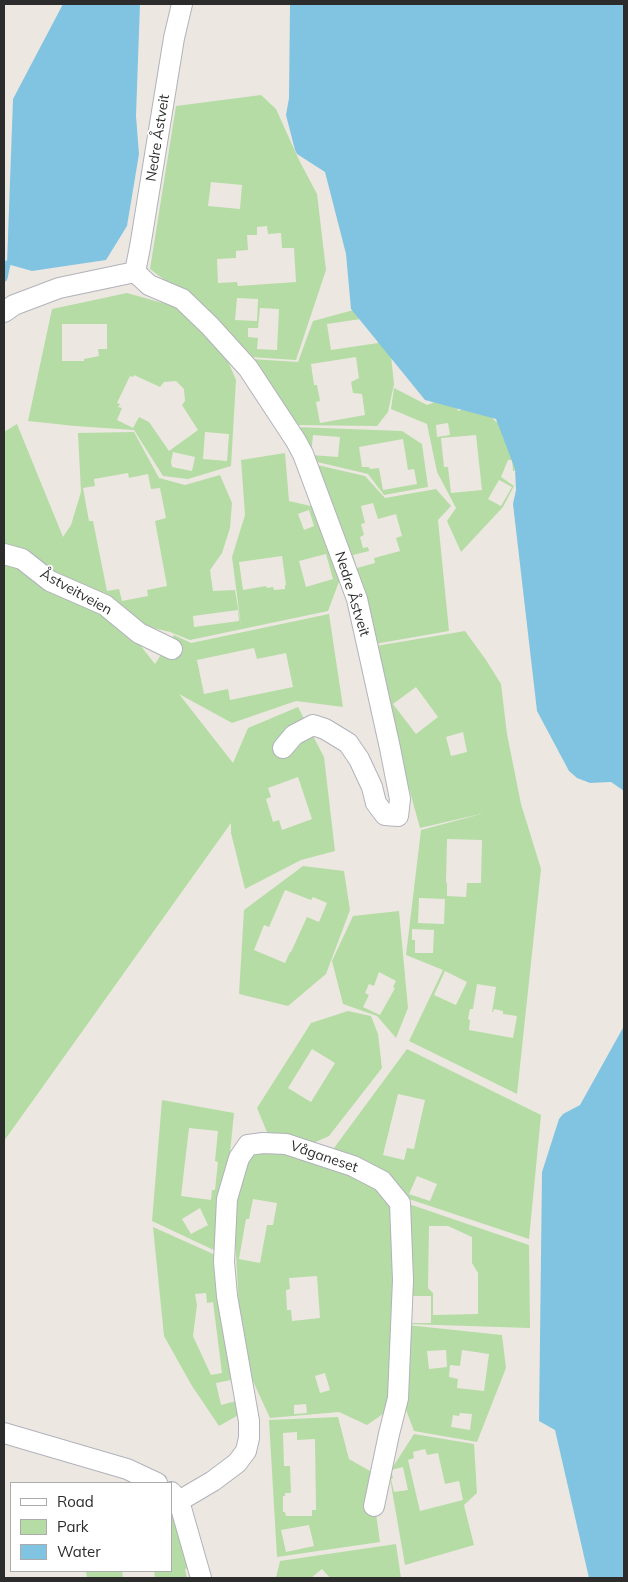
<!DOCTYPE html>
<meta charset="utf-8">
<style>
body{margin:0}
#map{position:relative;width:628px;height:1582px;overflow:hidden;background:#ece8e1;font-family:Mulish,sans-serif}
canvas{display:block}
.frame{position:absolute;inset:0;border:5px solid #2c2c2c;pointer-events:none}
.legend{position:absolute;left:10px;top:1482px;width:162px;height:90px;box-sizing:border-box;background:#fff;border:1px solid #ababab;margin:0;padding:6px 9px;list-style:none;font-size:15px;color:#2c2c2c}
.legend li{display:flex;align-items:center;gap:10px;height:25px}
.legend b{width:25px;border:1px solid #ababab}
</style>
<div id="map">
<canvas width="628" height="1582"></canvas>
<div class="frame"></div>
<ul class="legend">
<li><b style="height:6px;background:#fff"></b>Road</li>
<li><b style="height:14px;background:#b5dca4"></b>Park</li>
<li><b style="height:14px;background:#81c4e1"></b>Water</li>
</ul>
</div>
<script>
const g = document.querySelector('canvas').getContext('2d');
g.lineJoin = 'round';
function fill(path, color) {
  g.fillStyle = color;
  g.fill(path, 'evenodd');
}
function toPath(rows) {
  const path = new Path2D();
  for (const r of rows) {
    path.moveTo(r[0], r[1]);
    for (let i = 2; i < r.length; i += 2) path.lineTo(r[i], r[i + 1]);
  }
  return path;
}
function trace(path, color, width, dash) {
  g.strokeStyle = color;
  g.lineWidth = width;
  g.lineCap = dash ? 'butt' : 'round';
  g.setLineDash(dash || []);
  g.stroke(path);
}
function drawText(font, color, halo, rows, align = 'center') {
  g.font = font + ' Mulish,sans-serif';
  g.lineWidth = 4;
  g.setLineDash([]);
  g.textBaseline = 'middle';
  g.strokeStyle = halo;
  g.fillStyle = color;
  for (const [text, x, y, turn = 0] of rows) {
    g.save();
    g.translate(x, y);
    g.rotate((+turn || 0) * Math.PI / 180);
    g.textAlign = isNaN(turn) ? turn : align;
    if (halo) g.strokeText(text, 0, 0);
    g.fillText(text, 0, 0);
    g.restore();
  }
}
fill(toPath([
 [261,95,276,109,299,160,317,194,326,270,296,360,250,357,219,321,150,269,176,106],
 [211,182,242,185,240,209,208,206],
 [267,226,268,234,281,233,282,248,294,248,296,282,238,286,237,282,218,283,217,259,236,258,236,251,248,250,247,235,257,235,257,227],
 [237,298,258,299,257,321,235,320],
 [260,308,279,309,277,350,257,349,258,338,248,337,248,328,258,328],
 [127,293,177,307,224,352,236,380,231,466,188,479,163,476,134,430,75,426,28,421,52,309],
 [62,324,107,324,107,349,98,349,99,356,84,359,84,361,62,361],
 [134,375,160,387,164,382,176,381,184,389,185,401,182,405,198,430,169,451,149,422,139,417,133,428,117,420,122,408,118,407,120,404,117,403,130,376,133,377],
 [205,432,229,434,227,461,203,459],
 [173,452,195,457,192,471,172,467,171,462],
 [372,305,391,356,394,384,388,412,377,426,292,425,251,359,298,362,313,321],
 [374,317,378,343,331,350,327,324],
 [356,357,359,378,351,382,353,393,362,394,365,415,320,423,316,402,320,401,317,385,314,385,311,364],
 [478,386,486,411,496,422,502,417,523,469,513,471,512,460,508,460,501,477,514,486,503,507,461,552,447,521,456,508,437,472,427,424,391,409,394,388,427,405],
 [454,399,477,405,458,411],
 [448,423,450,435,437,437,436,425],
 [476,435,482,490,451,493,448,467,444,467,441,438],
 [499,480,512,487,501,506,488,499],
 [17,424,63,537,71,525,81,492,78,433,134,432,159,478,185,485,220,475,232,503,230,528,222,553,210,570,213,591,235,590,241,626,232,557,245,515,241,460,285,453,289,501,315,507,340,579,328,611,190,640,170,632,137,624,101,596,155,664,174,635,191,643,329,614,343,707,296,701,232,723,179,694,233,763,248,728,298,707,324,757,335,851,301,860,245,889,231,833,231,823,4,1141,4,432],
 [128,473,129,478,148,474,151,489,160,488,166,518,155,521,167,586,147,590,148,596,122,601,119,589,107,591,93,521,89,521,83,488,95,486,94,479],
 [309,510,314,526,304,530,298,514],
 [326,554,333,579,306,587,299,561],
 [282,556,286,585,285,585,285,589,274,590,273,587,267,588,266,586,243,590,239,562],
 [238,610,239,621,194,627,193,616],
 [254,648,257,659,286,653,293,687,230,700,228,689,204,694,197,660],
 [298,777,312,819,282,830,279,820,273,822,266,799,271,797,268,788],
 [295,427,402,431,422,444,428,487,384,495,368,474,313,461],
 [313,435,340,437,338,457,311,455],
 [403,439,408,470,414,469,417,484,383,490,379,468,370,469,369,467,362,467,359,447],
 [313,464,365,476,385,498,436,489,451,506,438,520,449,631,369,645],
 [373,503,378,519,396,514,402,536,396,538,400,551,374,558,375,563,357,568,353,555,369,551,368,547,363,548,360,537,364,535,361,524,365,523,361,506],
 [465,631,486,660,501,684,507,734,521,804,541,869,517,1094,409,1041,443,970,406,955,421,830,485,813,420,828,370,647],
 [416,687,438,717,416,734,393,704],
 [463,732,467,752,451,756,446,737],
 [447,839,482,840,481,883,467,883,466,897,447,896,447,883,446,882],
 [419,898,445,899,444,924,418,923],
 [412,929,434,930,433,953,415,953,415,940,412,940],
 [445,971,467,982,456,1005,434,995],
 [477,984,496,987,492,1012,493,1012,494,1009,503,1011,503,1014,517,1016,513,1038,469,1030,470,1020,468,1019,470,1009,473,1009],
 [303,866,344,871,350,910,326,974,288,1006,239,994,244,910],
 [285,890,311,900,313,897,327,903,319,922,307,917,291,952,290,952,285,963,254,950,264,925,269,927],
 [399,911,408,1008,396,1038,377,1016,343,1004,332,961,353,916],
 [379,972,396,981,393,987,395,988,380,1015,363,1007,369,995,365,993,369,984,374,986],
 [348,1011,371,1016,378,1034,382,1068,329,1136,311,1144,267,1132,257,1108,311,1023],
 [312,1049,335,1063,311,1102,288,1088],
 [407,1049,541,1115,529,1239,403,1197,334,1148],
 [398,1094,425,1100,414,1149,407,1148,404,1160,383,1155],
 [417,1176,437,1184,430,1201,409,1194],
 [162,1100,234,1113,220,1253,152,1221],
 [189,1128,218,1131,215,1161,218,1162,215,1190,212,1190,211,1200,181,1196],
 [200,1208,208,1225,191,1234,182,1219],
 [259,1152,286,1152,371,1181,386,1196,391,1212,396,1349,390,1409,367,1425,339,1412,270,1418,252,1379,239,1308,233,1203,240,1164],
 [253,1199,277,1203,273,1225,267,1225,260,1263,239,1259,246,1219,249,1219],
 [317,1276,320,1318,292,1321,291,1310,287,1310,286,1290,290,1289,289,1278],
 [325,1373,330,1390,320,1393,315,1376],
 [306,1404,307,1413,294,1414,294,1405],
 [403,1202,529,1245,530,1328,407,1324],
 [429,1226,448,1226,472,1237,472,1263,478,1273,478,1314,433,1315,433,1293,428,1288],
 [409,1296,431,1296,431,1323,409,1323],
 [153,1227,220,1257,242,1413,219,1426,192,1386,164,1336],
 [206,1293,207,1303,213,1302,222,1373,211,1375,193,1336,197,1305,195,1294],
 [231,1380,236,1401,221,1405,216,1383],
 [407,1325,502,1335,506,1368,477,1442,414,1431,402,1399],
 [446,1350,447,1367,429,1369,427,1351],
 [462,1350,489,1354,484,1391,457,1388,458,1379,449,1377,450,1365,460,1366],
 [460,1413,472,1414,470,1430,451,1427,453,1415,459,1416],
 [338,1417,349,1459,370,1471,380,1542,277,1557,269,1420],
 [297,1432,297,1440,315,1439,316,1510,312,1510,312,1516,286,1516,285,1512,283,1512,283,1496,285,1496,285,1493,291,1493,290,1466,284,1466,283,1433],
 [309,1525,314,1546,286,1552,281,1530],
 [414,1434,474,1444,477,1493,464,1505,474,1545,405,1565,389,1473],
 [425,1449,427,1455,438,1453,445,1484,459,1481,463,1500,420,1511,408,1460,414,1458,413,1452],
 [403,1467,408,1490,394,1492,391,1479,393,1478,391,1470],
 [171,1512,194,1567,185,1569,187,1578,155,1578,154,1571,171,1571],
 [396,1544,401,1578,330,1578,322,1569,311,1578,276,1578,280,1561],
 [86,1571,122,1571,123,1578,87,1578]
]), '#b5dca4');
fill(toPath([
 [63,4,140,4,136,116,139,154,127,226,106,260,32,271,7,264,13,99],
 [290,4,624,4,624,791,611,782,590,783,577,778,569,771,537,711,513,504,516,490,515,469,496,419,425,400,351,309,346,254,325,172,297,154,295,150,286,115,289,98],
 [624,1026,624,1578,589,1578,555,1430,539,1421,542,1172,559,1119,563,1114,580,1105]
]), '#81c4e1');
trace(toPath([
 [4,278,7,264]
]), '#81c4e1', 7);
const minor = toPath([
 [135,272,149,285,182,299,210,326,248,368,296,441,303,454,357,599,390,748,400,799,398,816,385,815,376,803,372,787,359,759,348,743,325,729,313,725,294,735,283,748],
 [4,312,14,305,59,288,135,272,140,247,174,38,182,4],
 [4,554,22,559,50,581,105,605,139,633,172,649],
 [4,1433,127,1469,157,1483],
 [171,1492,179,1501,213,1481,237,1463,246,1451,249,1438,249,1421,227,1296,224,1262,227,1199,239,1158,248,1145,263,1143,286,1144,353,1166,382,1181,400,1203,403,1280,398,1398,389,1434,374,1506],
 [179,1501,201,1578]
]);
trace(minor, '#b1b2bb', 22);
trace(minor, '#fff', 20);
drawText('14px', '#2c2c2c', '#fff', [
 ["Nedre Åstveit",158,138,-81],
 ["Åstveitveien",76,592,29],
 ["Nedre Åstveit",352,594,73],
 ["Våganeset",324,1157,19]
]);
</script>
